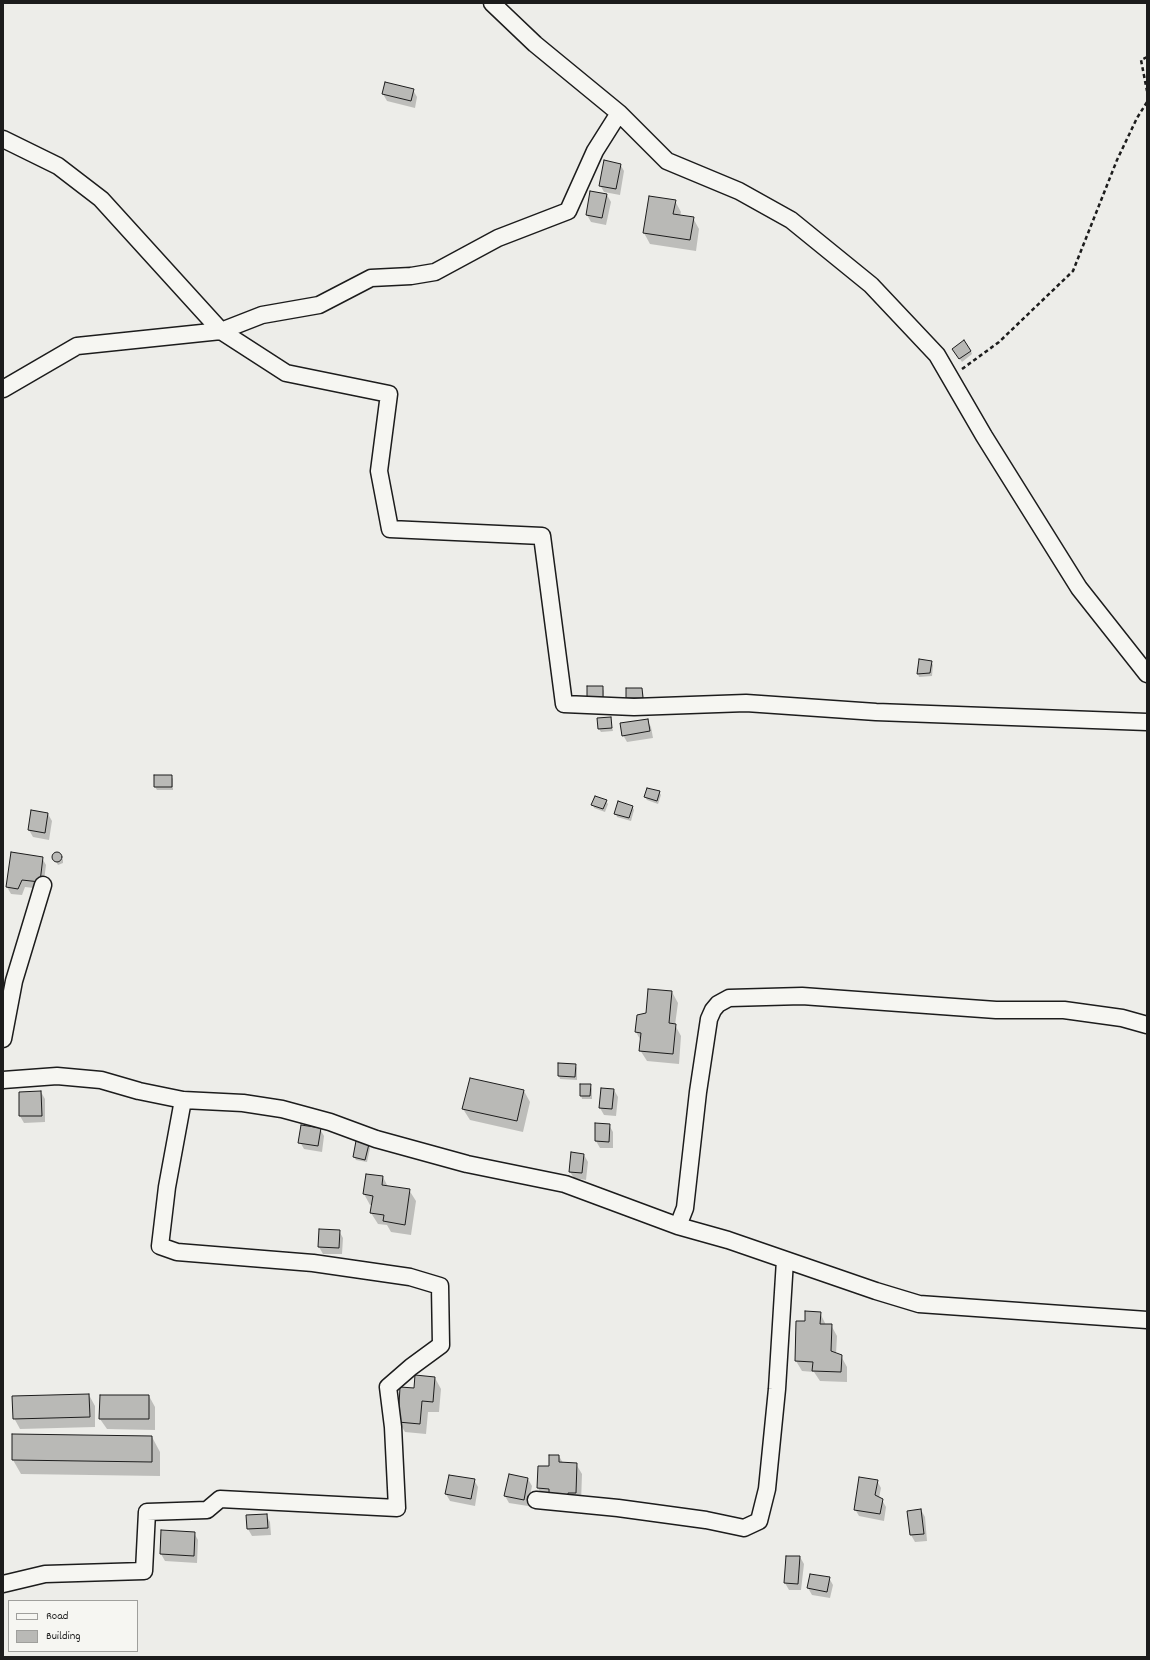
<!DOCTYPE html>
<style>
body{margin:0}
#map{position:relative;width:1150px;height:1660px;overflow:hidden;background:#edede9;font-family:Dekko,sans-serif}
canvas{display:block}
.frame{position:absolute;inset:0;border:4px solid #1c1c1c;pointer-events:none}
.legend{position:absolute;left:8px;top:1600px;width:130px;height:52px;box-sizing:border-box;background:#f6f6f2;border:1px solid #9f9f9c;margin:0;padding:5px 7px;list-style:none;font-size:12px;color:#1c1c1c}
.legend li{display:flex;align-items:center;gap:8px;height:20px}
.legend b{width:20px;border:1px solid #9f9f9c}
</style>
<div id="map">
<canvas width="1150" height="1660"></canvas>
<div class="frame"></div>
<ul class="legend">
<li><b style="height:5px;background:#f6f6f2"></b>Road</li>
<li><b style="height:11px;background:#b9b9b6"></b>Building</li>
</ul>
</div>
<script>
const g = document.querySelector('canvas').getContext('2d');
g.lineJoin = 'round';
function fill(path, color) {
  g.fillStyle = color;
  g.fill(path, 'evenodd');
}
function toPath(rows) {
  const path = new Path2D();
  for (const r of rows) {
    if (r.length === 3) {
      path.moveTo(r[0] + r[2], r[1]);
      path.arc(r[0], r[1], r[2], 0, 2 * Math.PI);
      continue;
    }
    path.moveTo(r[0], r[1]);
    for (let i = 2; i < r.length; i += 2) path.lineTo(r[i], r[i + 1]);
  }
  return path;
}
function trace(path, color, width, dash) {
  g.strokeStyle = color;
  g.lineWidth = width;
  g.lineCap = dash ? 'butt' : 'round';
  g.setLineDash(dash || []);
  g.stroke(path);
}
fill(toPath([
 [413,90,417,97,415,108,387,101,383,94],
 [620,164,624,171,620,195,604,192,600,185],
 [607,195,611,202,606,225,591,222,587,215],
 [675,201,681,212,680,216,693,218,699,229,696,251,650,244,644,233],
 [971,351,972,354,962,362,955,352],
 [931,662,933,665,932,676,919,677,918,674],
 [602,687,604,691,604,701,590,701],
 [642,689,643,692,644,700,629,701,627,698],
 [610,718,613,731,601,732,599,729],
 [647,720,651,727,653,738,627,742,623,735],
 [155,776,171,776,173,779,173,790,157,790,155,787],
 [659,792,661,795,658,804,647,800,645,797],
 [606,801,608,804,605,812,594,808,593,804],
 [632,806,634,810,631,821,617,817,616,814],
 [32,811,48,814,52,821,49,840,33,837,29,830],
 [57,853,59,854,63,860,63,863,58,865,54,858,54,855],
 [42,858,46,865,43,889,25,887,22,895,11,894,7,887],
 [672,992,678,1003,675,1025,681,1036,679,1064,647,1061,640,1050,641,1041,636,1032,647,1014],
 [575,1065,577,1068,577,1080,560,1079,559,1076],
 [470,1079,524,1091,530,1102,523,1132,470,1120,463,1109],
 [590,1085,592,1089,592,1099,582,1099,581,1095],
 [614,1090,618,1097,616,1116,604,1115,600,1108],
 [41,1092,45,1099,45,1122,24,1123,20,1116,20,1093],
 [596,1124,609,1125,613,1132,613,1148,600,1148,596,1141],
 [320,1129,324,1136,322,1152,304,1149,300,1142],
 [368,1145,370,1148,367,1162,356,1160,354,1157],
 [584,1155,588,1162,586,1180,574,1178,570,1172],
 [367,1175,383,1177,388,1187,409,1190,416,1201,411,1235,391,1232,387,1225,378,1224,371,1213,373,1205,370,1205,364,1194],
 [339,1231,343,1238,342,1254,323,1254,319,1247],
 [820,1313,826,1325,831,1325,837,1336,836,1354,841,1356,847,1367,847,1382,820,1381,814,1372,802,1371,796,1361],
 [435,1378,441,1389,439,1412,428,1412,426,1434,405,1432,399,1422,415,1389],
 [89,1395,95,1406,95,1427,20,1429,14,1418],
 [149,1396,155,1407,155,1430,107,1429,100,1419],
 [152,1437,160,1452,160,1476,21,1474,13,1460],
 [559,1456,563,1463,576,1464,582,1474,581,1503,544,1499,538,1488,550,1467],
 [449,1476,474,1480,478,1487,475,1506,450,1501,446,1494],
 [528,1479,532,1486,528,1506,509,1503,505,1496],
 [877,1481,881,1488,879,1498,882,1500,886,1507,884,1521,859,1516,855,1509],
 [921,1510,925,1517,927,1541,915,1542,911,1535,908,1512],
 [266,1515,270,1522,271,1535,252,1536,248,1529,247,1516],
 [162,1531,194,1533,198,1540,197,1563,165,1561,161,1554],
 [800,1557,804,1564,801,1590,789,1590,785,1583],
 [829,1578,833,1585,830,1598,812,1595,808,1588]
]), '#0003');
const building = toPath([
 [385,82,414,89,411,101,382,94,385,82],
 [604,160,621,164,616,189,599,186,604,160],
 [590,191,607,194,602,218,586,215,590,191],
 [649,196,676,200,673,214,694,217,690,240,643,233,649,196],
 [964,340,971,351,959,359,952,349,964,340],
 [919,659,932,661,930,673,917,674,919,659],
 [587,686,603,686,603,698,587,698,587,686],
 [626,688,642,688,643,698,626,698,626,688],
 [611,717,612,728,598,729,597,718,611,717],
 [648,719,650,731,622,736,620,723,648,719],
 [154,775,172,775,172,787,154,787,154,775],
 [647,788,660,791,657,801,644,797,647,788],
 [595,796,607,800,603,809,591,805,595,796],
 [618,801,633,806,629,818,614,814,618,801],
 [31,810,48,813,45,833,28,830,31,810],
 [11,852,43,857,40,882,22,880,18,889,6,887,11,852],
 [57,857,5],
 [648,989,672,991,669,1023,676,1024,673,1054,639,1051,641,1033,635,1032,637,1015,646,1013,648,989],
 [558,1063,576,1064,575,1077,558,1076,558,1063],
 [470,1078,524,1090,517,1121,462,1109,470,1078],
 [580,1084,591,1084,590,1096,580,1096,580,1084],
 [601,1088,614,1089,612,1109,599,1108,601,1088],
 [41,1091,42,1116,19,1116,19,1092,41,1091],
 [595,1123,610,1124,609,1142,595,1141,595,1123],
 [301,1125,321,1128,318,1146,298,1143,301,1125],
 [356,1141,369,1144,365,1160,353,1157,356,1141],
 [571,1152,584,1154,582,1173,569,1172,571,1152],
 [366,1174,383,1176,382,1185,410,1189,405,1225,383,1221,384,1215,370,1213,373,1196,363,1194,366,1174],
 [319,1229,340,1230,339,1248,318,1247,319,1229],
 [805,1311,821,1312,820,1324,832,1324,831,1351,842,1355,841,1372,812,1371,813,1362,795,1361,796,1321,805,1321,805,1311],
 [415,1375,435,1377,433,1402,422,1401,420,1424,398,1422,400,1387,414,1388,415,1375],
 [89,1394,90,1417,13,1419,12,1396,89,1394],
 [100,1395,149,1395,149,1419,99,1419,100,1395],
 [12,1434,152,1436,152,1462,12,1460,12,1434],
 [549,1455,559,1455,559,1462,577,1463,576,1493,568,1493,568,1497,549,1497,549,1489,537,1488,538,1466,549,1466,549,1455],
 [509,1474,528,1478,524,1500,504,1496,509,1474],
 [449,1475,475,1479,471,1499,445,1494,449,1475],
 [859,1477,878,1480,875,1495,883,1499,880,1514,854,1510,859,1477],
 [921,1509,924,1534,910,1535,907,1511,921,1509],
 [267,1514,268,1528,247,1529,246,1515,267,1514],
 [161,1530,195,1532,194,1556,160,1554,161,1530],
 [786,1556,800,1556,798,1584,784,1583,786,1556],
 [810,1574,830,1577,827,1592,807,1588,810,1574]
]);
fill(building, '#b9b9b6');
trace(building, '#1c1c1c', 1);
const minor = toPath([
 [492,3,535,44,619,113,667,161,739,191,791,220,871,285,937,355,984,436,1079,588,1147,674],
 [3,139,58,166,101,199,221,331,286,373,389,394,379,471,390,529,542,536,564,704,634,707,746,703,876,712,1147,722],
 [3,389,77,346,221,331,262,315,319,305,371,278,411,276,435,272,498,238,568,211,595,151,619,113],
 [3,1039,14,981,43,885],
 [3,1080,57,1076,101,1080,139,1091,183,1100,243,1103,282,1109,330,1122,376,1139,467,1164,565,1184,678,1226,728,1240,876,1291,919,1304,1147,1320],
 [678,1226,685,1208,698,1092,709,1019,713,1010,718,1004,729,998,802,996,996,1010,1064,1010,1122,1018,1147,1025],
 [536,1500,618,1508,706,1520,744,1528,759,1521,767,1489,777,1389,785,1260],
 [3,1584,45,1574,144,1571,147,1512,207,1510,220,1499,397,1508,393,1427,388,1387,411,1367,441,1345,440,1286,410,1277,313,1263,177,1252,160,1246,167,1187,183,1100]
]);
trace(minor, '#1c1c1c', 19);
trace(toPath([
 [1147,57,1141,60,1147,91],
 [962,369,999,342,1073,271,1117,160,1137,118,1147,102]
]), '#1c1c1c', 2.5, [4, 3]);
trace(minor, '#f6f6f2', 16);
</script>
